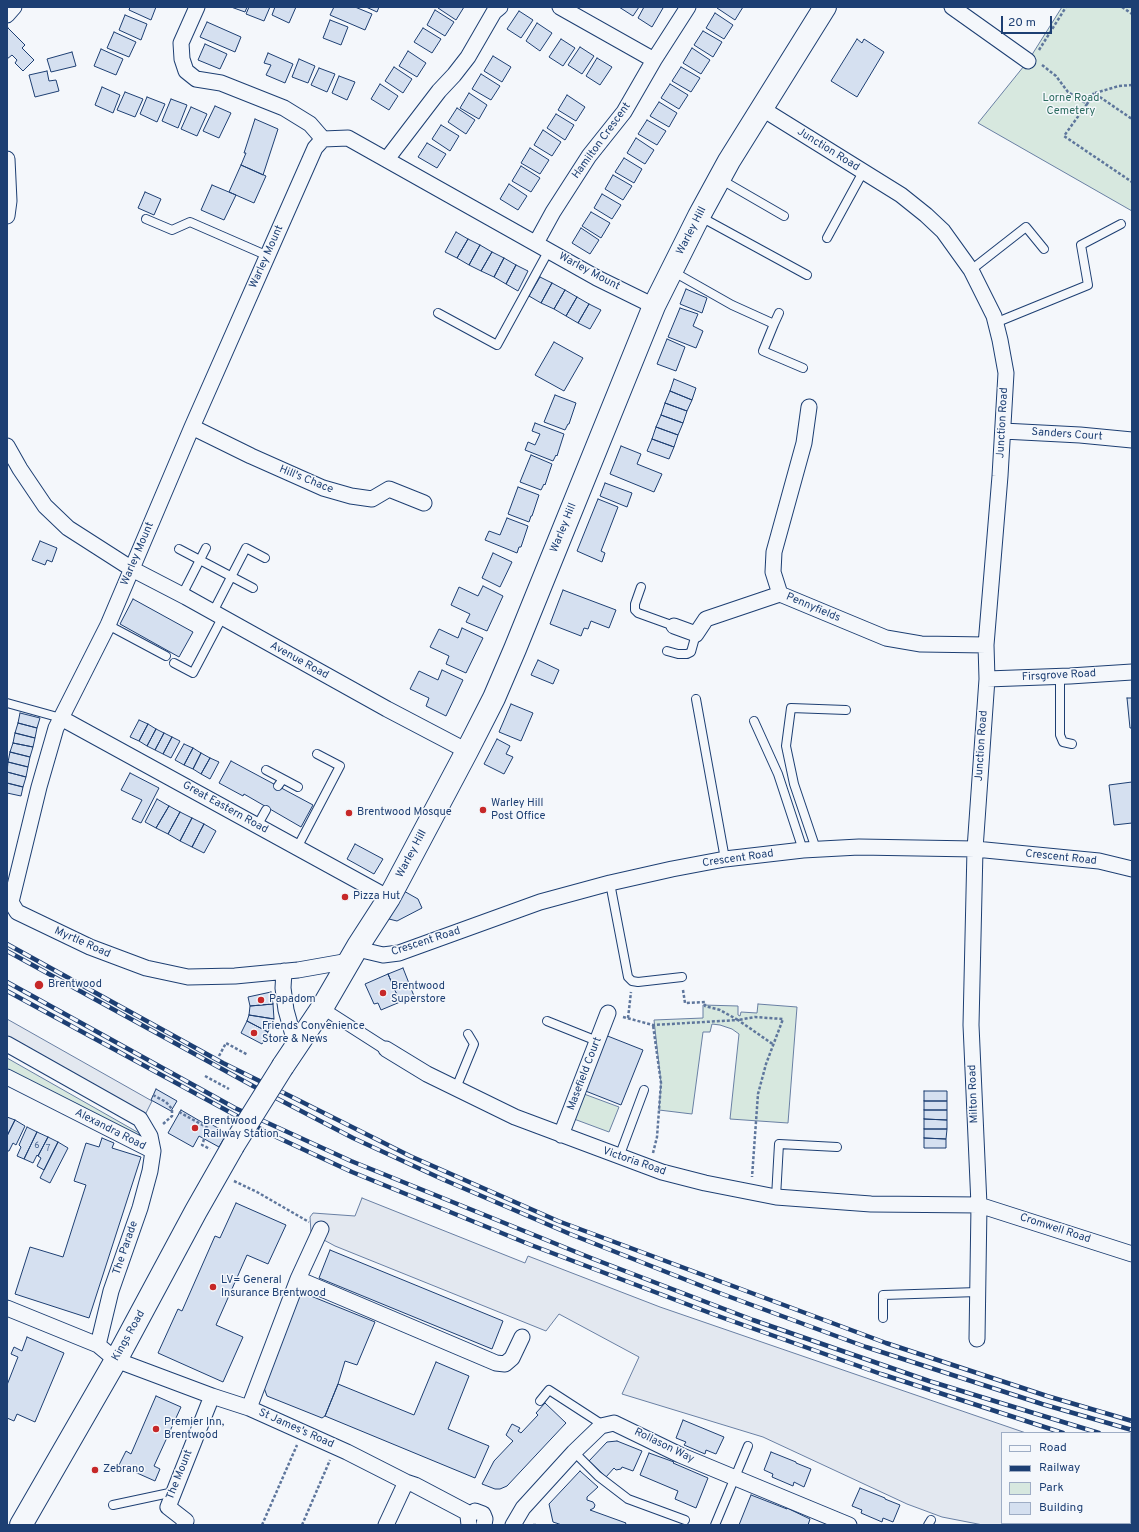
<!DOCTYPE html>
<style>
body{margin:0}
#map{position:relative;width:1139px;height:1532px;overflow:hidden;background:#f4f7fb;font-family:Overpass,sans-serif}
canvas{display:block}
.frame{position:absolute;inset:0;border:8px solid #1d3f73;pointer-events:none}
.legend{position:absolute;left:1001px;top:1432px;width:130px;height:92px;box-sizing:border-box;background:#f4f7fb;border:1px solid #9eadc5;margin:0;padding:5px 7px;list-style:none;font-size:12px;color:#1d3f73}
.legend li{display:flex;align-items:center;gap:8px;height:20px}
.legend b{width:20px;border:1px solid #9eadc5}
.scale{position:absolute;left:1001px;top:16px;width:51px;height:18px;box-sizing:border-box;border:2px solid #1d3f73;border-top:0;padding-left:5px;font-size:12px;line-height:14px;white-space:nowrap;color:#1d3f73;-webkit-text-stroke:3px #f4f7fb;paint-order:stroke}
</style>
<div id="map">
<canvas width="1139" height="1532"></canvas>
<div class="frame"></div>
<ul class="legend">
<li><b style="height:5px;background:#f4f7fb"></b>Road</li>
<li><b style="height:5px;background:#1d3f73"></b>Railway</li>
<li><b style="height:11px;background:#d7e8df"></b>Park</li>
<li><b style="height:11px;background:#d5e0f0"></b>Building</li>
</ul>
<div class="scale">20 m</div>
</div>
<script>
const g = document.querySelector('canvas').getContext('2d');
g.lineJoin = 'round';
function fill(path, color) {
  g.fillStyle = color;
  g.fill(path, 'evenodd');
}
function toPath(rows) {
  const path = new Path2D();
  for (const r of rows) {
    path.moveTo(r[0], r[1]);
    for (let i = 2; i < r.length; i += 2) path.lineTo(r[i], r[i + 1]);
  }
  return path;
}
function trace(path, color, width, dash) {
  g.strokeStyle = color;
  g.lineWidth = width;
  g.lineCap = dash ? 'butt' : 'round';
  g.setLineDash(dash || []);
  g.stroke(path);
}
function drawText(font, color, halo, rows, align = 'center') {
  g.font = font + ' Overpass,sans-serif';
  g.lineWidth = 3;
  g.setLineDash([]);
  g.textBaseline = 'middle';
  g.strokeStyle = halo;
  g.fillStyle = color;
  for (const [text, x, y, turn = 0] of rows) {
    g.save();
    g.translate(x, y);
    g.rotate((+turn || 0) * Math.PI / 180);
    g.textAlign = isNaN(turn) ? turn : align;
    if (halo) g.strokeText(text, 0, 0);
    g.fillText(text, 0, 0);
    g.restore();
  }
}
const green = toPath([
 [1062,7,1132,7,1132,211,978,123,1028,61,1062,7],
 [758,1004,797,1007,788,1123,730,1119,739,1034,732,1029,720,1025,712,1024,710,1032,703,1032,692,1114,659,1110,661,1083,654,1020,703,1018,703,1005,738,1006,738,1015,740,1016,741,1012,757,1013,758,1004],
 [7,1058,139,1133,140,1137,7,1070,7,1058],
 [584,1094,619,1107,609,1132,574,1119,584,1094]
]);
fill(green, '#d7e8df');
trace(green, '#687fa3', 1);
const parking = toPath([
 [7,1019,152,1101,145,1115,7,1037,7,1019],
 [362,1198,525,1263,528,1256,660,1307,1026,1433,1002,1433,1002,1523,1130,1523,1130,1463,1132,1464,1132,1525,983,1525,942,1517,907,1504,763,1437,622,1394,639,1357,559,1314,546,1331,335,1246,311,1233,310,1217,313,1213,355,1216,362,1198]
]);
fill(parking, '#e3e8f0');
trace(parking, '#687fa3', 1);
const building = toPath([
 [130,7,156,7,151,20,129,10,130,7],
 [231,7,247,7,245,12,231,7],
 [249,7,270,7,264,21,246,14,249,7],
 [275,7,296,7,289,23,272,15,275,7],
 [334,7,355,7,372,14,365,30,330,15,334,7],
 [366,7,379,7,377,12,366,7],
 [438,7,464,7,456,20,438,8,438,7],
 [619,7,639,7,633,16,619,7],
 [644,7,661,7,663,8,652,27,638,18,644,7],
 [718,7,743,7,735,20,717,8,718,7],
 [435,10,454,22,445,36,427,25,435,10],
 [519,11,533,20,521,38,507,29,519,11],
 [715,13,733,25,724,39,706,28,715,13],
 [125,15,147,24,141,40,119,30,125,15],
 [330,20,348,27,341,45,323,38,330,20],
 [207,22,241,37,235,52,200,37,207,22],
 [537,23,552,33,540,51,526,41,537,23],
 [8,28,25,45,22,48,34,60,23,71,15,63,17,60,12,55,7,59,7,29,8,28],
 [423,28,441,39,432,53,414,42,423,28],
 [703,31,722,42,713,57,694,45,703,31],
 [114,32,136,42,129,57,107,48,114,32],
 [561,39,575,48,563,66,549,57,561,39],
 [857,39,862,43,864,39,884,52,857,97,831,81,857,39],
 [205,44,227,54,220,69,198,60,205,44],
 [580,47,594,56,582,74,568,65,580,47],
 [692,48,710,60,701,74,683,63,692,48],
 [101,49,123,59,116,75,94,66,101,49],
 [408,51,426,63,417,77,399,66,408,51],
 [72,52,76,66,51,72,47,59,72,52],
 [268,53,293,64,285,83,266,75,271,65,264,63,268,53],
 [493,56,511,67,502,82,484,71,493,56],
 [597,58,612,67,600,85,586,76,597,58],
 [299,59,315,66,308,83,292,77,299,59],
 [394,67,412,79,403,93,385,81,394,67],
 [681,67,700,78,691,92,672,81,681,67],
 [319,68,335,74,327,92,311,85,319,68],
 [47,71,49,81,56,80,59,91,35,97,29,75,47,71],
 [481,74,500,86,491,100,472,89,481,74],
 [339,76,355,82,347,100,332,93,339,76],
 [380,84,398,96,389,110,371,99,380,84],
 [670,84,688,95,679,109,661,98,670,84],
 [102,87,120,95,113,113,95,105,102,87],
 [125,92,143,99,135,117,117,110,125,92],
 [469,93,487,105,479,119,460,108,469,93],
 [567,95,585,107,576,121,558,110,567,95],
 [147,97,165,104,157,122,140,114,147,97],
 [171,99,187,105,178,128,162,121,171,99],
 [659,102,677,113,669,127,650,116,659,102],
 [215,106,231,113,219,138,203,131,215,106],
 [191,107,207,114,197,136,181,129,191,107],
 [457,108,475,120,466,134,448,122,457,108],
 [556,114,574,125,565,140,547,128,556,114],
 [255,119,278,129,263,175,241,165,246,153,244,153,255,119],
 [647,120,666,131,657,145,638,134,647,120],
 [441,125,459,136,450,151,432,139,441,125],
 [543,130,561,142,552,156,534,145,543,130],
 [636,138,654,150,645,164,627,153,636,138],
 [427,143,446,154,437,168,418,157,427,143],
 [530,148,549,160,540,174,521,163,530,148],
 [624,158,642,169,634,183,615,172,624,158],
 [241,165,266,176,254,203,229,192,241,165],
 [521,166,540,178,531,192,512,181,521,166],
 [613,175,632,186,623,200,605,189,613,175],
 [509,184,527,196,518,210,500,199,509,184],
 [212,185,236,195,224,220,201,210,212,185],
 [145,192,161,199,154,215,138,208,145,192],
 [602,194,621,205,612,219,594,208,602,194],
 [591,212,610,223,601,238,582,226,591,212],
 [581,228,599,240,590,254,572,243,581,228],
 [456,232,468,239,457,258,445,252,456,232],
 [468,239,480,245,469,265,457,258,468,239],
 [480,245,492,252,481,271,469,265,480,245],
 [492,252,504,258,494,277,481,271,492,252],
 [504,258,516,265,506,284,494,277,504,258],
 [516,265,528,271,518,291,506,284,516,265],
 [540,277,552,283,541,303,529,296,540,277],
 [552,283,565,290,554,309,541,303,552,283],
 [686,289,707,298,702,313,680,304,686,289],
 [565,290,577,297,566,316,554,309,565,290],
 [577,297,589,304,578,323,566,316,577,297],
 [589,304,601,310,590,329,578,323,589,304],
 [680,308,698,314,693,326,703,331,696,348,668,337,680,308],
 [667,339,685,347,676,371,657,364,667,339],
 [554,342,583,358,564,391,535,375,554,342],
 [674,379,696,388,692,400,670,391,674,379],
 [670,391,692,400,687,411,665,403,670,391],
 [555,395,576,403,569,424,568,424,565,430,544,422,555,395],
 [665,403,687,411,683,423,661,415,665,403],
 [661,415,683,423,678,435,656,427,661,415],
 [535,423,564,434,557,456,556,455,553,461,525,450,528,442,535,445,540,434,532,431,535,423],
 [656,427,678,435,674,447,652,439,656,427],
 [652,439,674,447,669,459,647,451,652,439],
 [621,446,641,454,637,464,662,474,654,492,610,474,621,446],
 [531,455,552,464,545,485,544,484,541,490,520,482,531,455],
 [605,483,632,493,627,507,600,496,605,483],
 [518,487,539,495,532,516,531,516,529,522,508,514,518,487],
 [598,499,618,507,601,551,605,553,602,562,577,551,598,499],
 [507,518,528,526,521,547,519,547,517,553,485,540,489,531,500,535,507,518],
 [40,541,57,548,52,562,47,560,45,565,32,560,40,541],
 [493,553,512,562,500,587,482,578,493,553],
 [483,586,503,596,487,631,466,622,470,614,451,605,459,587,478,596,483,586],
 [563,590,616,610,609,628,591,621,588,629,584,628,581,636,550,624,563,590],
 [133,599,193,632,179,657,120,624,133,599],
 [462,628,483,638,466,673,446,664,449,656,430,647,439,629,458,638,462,628],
 [538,660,559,670,553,684,531,675,538,660],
 [442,670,463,680,446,716,426,706,429,698,410,689,419,671,438,680,442,670],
 [1127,698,1132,698,1132,728,1130,728,1127,698],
 [511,704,533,713,521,741,499,732,511,704],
 [20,713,40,718,37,728,18,723,20,713],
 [139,720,148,724,139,741,130,737,139,720],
 [18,723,37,728,35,738,15,733,18,723],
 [148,724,156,729,147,746,139,741,148,724],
 [156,729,164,733,155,750,147,746,156,729],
 [15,733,35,738,33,747,13,743,15,733],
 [164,733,172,737,163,754,155,750,164,733],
 [172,737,180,741,171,758,163,754,172,737],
 [497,739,510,746,506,754,513,757,504,774,484,764,497,739],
 [13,743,33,747,30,757,10,752,13,743],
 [184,744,193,748,184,765,175,760,184,744],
 [193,748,201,753,193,769,184,765,193,748],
 [10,752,30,757,28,767,8,762,10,752],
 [201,753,210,758,201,774,193,769,201,753],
 [210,758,219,762,210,779,201,774,210,758],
 [231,761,313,805,301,827,244,794,243,796,219,783,231,761],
 [8,762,28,767,26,777,7,772,8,762],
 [7,772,26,777,23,787,7,783,7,772],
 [130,773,159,788,141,823,132,819,142,800,121,790,130,773],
 [1132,782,1132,823,1114,825,1109,785,1132,782],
 [7,783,23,787,21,796,7,793,7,783],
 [157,799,169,806,156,828,145,822,157,799],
 [169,806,180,812,168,834,156,828,169,806],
 [180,812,192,818,180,841,168,834,180,812],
 [192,818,204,824,192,847,180,841,192,818],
 [204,824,216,831,204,853,192,847,204,824],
 [355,844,383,859,374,874,347,859,355,844],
 [402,890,418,899,422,908,397,921,389,919,384,916,402,890],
 [403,968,414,996,400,1002,388,974,403,968],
 [388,974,400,1002,381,1010,378,1003,374,1004,365,984,388,974],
 [271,992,273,1004,250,1006,248,997,271,992],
 [273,1004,274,1019,249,1015,250,1006,273,1004],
 [249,1015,274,1019,268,1032,247,1021,249,1015],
 [247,1021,268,1032,262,1044,241,1033,247,1021],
 [605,1035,643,1050,621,1105,583,1090,605,1035],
 [156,1089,177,1101,171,1111,151,1100,156,1089],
 [924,1091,947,1091,947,1101,924,1101,924,1091],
 [924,1101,947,1101,947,1110,924,1110,924,1101],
 [181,1110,205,1124,207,1122,227,1133,219,1147,199,1136,193,1147,168,1133,181,1110],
 [924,1110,947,1110,947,1120,924,1119,924,1110],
 [7,1117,15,1120,7,1136,7,1117],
 [924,1119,947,1120,947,1129,924,1129,924,1119],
 [15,1120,25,1126,16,1145,13,1143,9,1151,7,1151,7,1136,15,1120],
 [27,1127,37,1132,24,1159,17,1156,21,1147,19,1145,27,1127],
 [924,1129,947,1129,946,1139,924,1138,924,1129],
 [37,1132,48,1137,38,1156,37,1155,33,1163,24,1159,37,1132],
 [48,1137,58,1142,44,1170,37,1166,41,1158,38,1156,48,1137],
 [102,1138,114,1143,112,1148,141,1157,89,1318,15,1294,30,1247,63,1257,86,1185,74,1181,86,1143,99,1147,102,1138],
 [924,1138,946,1139,946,1148,924,1148,924,1138],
 [58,1142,68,1148,50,1183,40,1178,58,1142],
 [236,1203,286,1225,268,1264,247,1255,216,1325,243,1337,223,1382,158,1353,178,1309,182,1311,215,1236,220,1238,236,1203],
 [330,1250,503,1321,492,1349,319,1278,330,1250],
 [301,1292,375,1322,357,1365,345,1361,338,1384,325,1416,322,1418,267,1396,263,1385,301,1292],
 [27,1337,64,1353,35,1422,17,1414,14,1421,7,1418,7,1385,18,1357,11,1354,14,1347,22,1351,27,1337],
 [436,1362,469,1376,448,1429,489,1446,475,1478,325,1416,338,1384,414,1415,436,1362],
 [156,1396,181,1407,154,1466,160,1469,155,1481,119,1465,126,1451,131,1454,156,1396],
 [545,1403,566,1423,507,1486,500,1489,495,1489,482,1484,494,1461,513,1441,506,1435,512,1424,520,1428,518,1431,521,1433,538,1415,536,1413,545,1403],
 [683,1420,724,1437,716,1454,706,1450,705,1454,684,1445,686,1442,676,1438,683,1420],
 [617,1441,642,1451,633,1471,622,1467,621,1469,616,1470,614,1468,606,1477,589,1461,607,1442,617,1441],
 [771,1452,796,1462,796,1463,811,1469,804,1487,794,1482,793,1486,772,1477,773,1474,764,1470,771,1452],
 [649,1453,674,1462,673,1463,708,1478,696,1508,675,1499,678,1491,640,1475,649,1453],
 [580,1471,598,1487,587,1497,587,1500,593,1502,595,1505,594,1508,590,1510,626,1523,625,1525,562,1525,553,1522,549,1504,580,1471],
 [860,1488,885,1498,885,1499,900,1505,893,1522,883,1518,882,1522,861,1513,862,1510,852,1506,860,1488],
 [751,1495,787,1509,787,1508,810,1519,808,1525,739,1525,751,1495]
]);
fill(building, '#d5e0f0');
trace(building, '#1d3f73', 1);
const service = toPath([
 [720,179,784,216],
 [699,216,807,275],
 [146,219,172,230,190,222,268,256],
 [827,238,863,172],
 [971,270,1026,227,1044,249],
 [672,271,732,305,774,324,779,313],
 [438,313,497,345,549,250],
 [995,323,1088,285,1081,245,1121,224],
 [774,324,763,351,803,368],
 [179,549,253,588],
 [641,587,635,604,635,610,638,613,674,626],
 [182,595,206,548],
 [213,612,246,548,265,558],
 [108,625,166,656],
 [667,651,678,654,687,654,691,652,696,634],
 [174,663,193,673,222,618],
 [1060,677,1060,735,1063,742,1072,744],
 [696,699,725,859],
 [7,703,61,718],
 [754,721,778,774,803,850],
 [266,770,283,779,278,786],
 [283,779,298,787],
 [257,826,266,810],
 [297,848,340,766,317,754],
 [816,849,794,784,786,746,791,708,846,710],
 [610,883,628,977,632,981,638,982,682,977],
 [547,1021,597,1041],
 [456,1088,474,1044,468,1034],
 [619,1157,644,1090],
 [776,1197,779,1144,837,1147],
 [883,1318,883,1295,978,1292],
 [540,1401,549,1390,603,1425],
 [574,1452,598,1476,628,1499,685,1520],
 [113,1505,174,1492],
 [715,1525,748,1446],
 [928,1525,931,1520]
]);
const pedestrian = toPath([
 [322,1008,386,1049]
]);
const minor = toPath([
 [197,7,181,43,182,59,186,71,196,79,221,83,284,108,310,124,323,139],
 [952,7,1028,61],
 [7,15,14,7],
 [654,60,688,7],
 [761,108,901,195,926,215,943,231,971,270,994,316,1000,340,1006,373,1000,476,986,645,987,679,975,849,971,1025,979,1205,977,1339],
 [7,159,9,201,7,216],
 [387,159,439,91,454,75,468,57,494,12,500,7],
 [536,243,553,212,589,156,624,112,654,60,560,7],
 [809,407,804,443,774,552,773,572,780,594,886,638,921,644,986,645],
 [192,427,251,456,323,488,351,496,372,499,389,489,424,503],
 [1003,431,1080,435,1132,440],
 [7,446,20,469,45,506,68,528,132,569,186,597,387,709,467,751],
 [674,626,696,634,706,619,780,594],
 [987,679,1070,676,1132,672],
 [61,718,389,898],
 [358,946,366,951,383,955,399,953,540,902,610,883,672,869,725,859,803,850,859,847,975,849,1099,861,1132,869],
 [349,961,298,970,235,976,188,977,146,968,90,947,17,912,11,902,39,787,56,728,108,625,192,427,315,148,323,139,348,138,597,278,654,306],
 [284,971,283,988,286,1010,296,1046],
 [7,1044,140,1119,150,1136,153,1151,150,1171,140,1208,111,1291,98,1345],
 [386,1049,427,1074,515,1117,662,1172,705,1183,776,1197,871,1204,979,1205,1132,1254],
 [7,1077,153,1151],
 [561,1135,608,1013],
 [298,1279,496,1363,505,1364,512,1358,522,1337],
 [7,1308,98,1345,116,1360,212,1396,249,1408,347,1452,406,1482,415,1485,470,1514],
 [249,1408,298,1279,321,1229],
 [184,1525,186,1521,168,1507,212,1396],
 [386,1525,406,1482],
 [469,1525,468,1516,475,1511,483,1514,485,1519,484,1525],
 [513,1525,523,1508,574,1452,601,1426,614,1423,680,1455,849,1525]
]);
const secondary = toPath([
 [283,1066,322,1008,358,946,389,898,467,751,494,698,515,649,654,306,699,216,729,161,825,7],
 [21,1525,116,1360,196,1211,233,1146]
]);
trace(service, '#1d3f73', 10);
trace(pedestrian, '#1d3f73', 13);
trace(minor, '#1d3f73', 17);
trace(secondary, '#1d3f73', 24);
trace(toPath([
 [1122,7,1132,14],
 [1039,50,1066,7],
 [1042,65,1056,76,1068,92,1087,104,1064,136,1132,182],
 [1095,93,1119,86,1132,85],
 [1087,104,1094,93,1132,119],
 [683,990,685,1003,705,1002,705,1006,720,1010,738,1020,755,1017,783,1019,766,1064,758,1094,752,1177],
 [623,1017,653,1025,738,1020,774,1045],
 [628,1018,631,992],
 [219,1056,226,1043,248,1055],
 [205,1076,229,1089],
 [153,1095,166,1102,172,1109,172,1116,162,1125],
 [179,1112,208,1128,202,1145,210,1149],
 [653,1153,657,1137,661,1083,653,1025],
 [234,1181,257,1192,309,1222],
 [262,1525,297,1445],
 [302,1525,330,1460],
 [533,1525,537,1525]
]), '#5e769c', 2.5, [3, 2]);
trace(service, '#f4f7fb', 8);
trace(pedestrian, '#f4f7fb', 11);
trace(minor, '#f4f7fb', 15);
trace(secondary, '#f4f7fb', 22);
const rail = toPath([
 [7,944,223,1063,288,1095,410,1156,558,1221,886,1343,1047,1396,1132,1421],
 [7,951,253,1086,353,1138,442,1179,570,1234,722,1294,866,1347,1042,1404,1132,1430],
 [7,982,235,1108,351,1161,591,1258,753,1320,929,1381,1099,1433],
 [7,991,270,1134,352,1172,531,1245,718,1316,881,1374,1063,1433],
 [1130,1442,1132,1442],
 [1130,1452,1132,1453]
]);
trace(rail, '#1d3f73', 4.5);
trace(rail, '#f4f7fb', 3, [9]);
const secondaryBridge = toPath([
 [233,1146,283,1066]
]);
trace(secondaryBridge, '#1d3f73', 24, []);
trace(secondaryBridge, '#f4f7fb', 22);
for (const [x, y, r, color] of [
 [483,810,4,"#c62828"],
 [349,813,4,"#c62828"],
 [345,897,4,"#c62828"],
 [39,985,5,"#c62828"],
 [383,993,4,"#c62828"],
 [261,1000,4,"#c62828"],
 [254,1033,4,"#c62828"],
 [195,1128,4,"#c62828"],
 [213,1287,4,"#c62828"],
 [156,1429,4,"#c62828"],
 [95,1470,4,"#c62828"]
]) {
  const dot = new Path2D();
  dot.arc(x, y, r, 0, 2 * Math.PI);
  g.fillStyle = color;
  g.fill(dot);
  trace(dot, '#f4f7fb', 1.5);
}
drawText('9px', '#4b6792', null, [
 ["6",37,1146],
 ["7",48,1149]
]);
drawText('11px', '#2c6c60', '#f4f7fb', [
 ["Lorne Road",1071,99],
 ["Cemetery",1071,112]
]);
drawText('11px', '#1d3f73', '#f4f7fb', [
 ["Hamilton Crescent",602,141,-54],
 ["Junction Road",828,150,32],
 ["Warley Hill",692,231,-63],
 ["Warley Mount",267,257,-66],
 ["Warley Mount",589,272,28],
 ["Junction Road",1003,423,-87],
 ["Sanders Court",1067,435,4],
 ["Hill's Chace",306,480,22],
 ["Warley Hill",564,528,-68],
 ["Warley Mount",138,554,-67],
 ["Pennyfields",813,608,23],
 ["Avenue Road",299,661,29],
 ["Firsgrove Road",1059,676,-3],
 ["Junction Road",982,746,-86],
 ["Great Eastern Road",225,808,29],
 ["Warley Hill",412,854,-62],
 ["Crescent Road",1061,858,6],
 ["Crescent Road",738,859,-8],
 ["Crescent Road",426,942,-18],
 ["Myrtle Road",82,943,24],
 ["Masefield Court",585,1074,-69],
 ["Milton Road",974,1094,-92],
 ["Alexandra Road",110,1130,27],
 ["Victoria Road",634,1162,19],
 ["Cromwell Road",1055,1229,18],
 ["The Parade",126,1248,-71],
 ["Kings Road",129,1336,-61],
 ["St James's Road",296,1429,24],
 ["Rollason Way",664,1446,26],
 ["The Mount",180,1475,-68]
]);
drawText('11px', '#1d3f73', '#f4f7fb', [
 ["Warley Hill",491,804],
 ["Post Office",491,817],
 ["Brentwood Mosque",357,813],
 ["Pizza Hut",353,897],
 ["Brentwood",48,985],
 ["Brentwood",391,987],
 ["Superstore",391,1000],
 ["Papadom",269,1000],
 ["Friends Convenience",262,1027],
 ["Store & News",262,1040],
 ["Brentwood",203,1122],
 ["Railway Station",203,1135],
 ["LV= General",221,1281],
 ["Insurance Brentwood",221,1294],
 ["Premier Inn,",164,1423],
 ["Brentwood",164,1436],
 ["Zebrano",103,1470]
], 'left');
</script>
